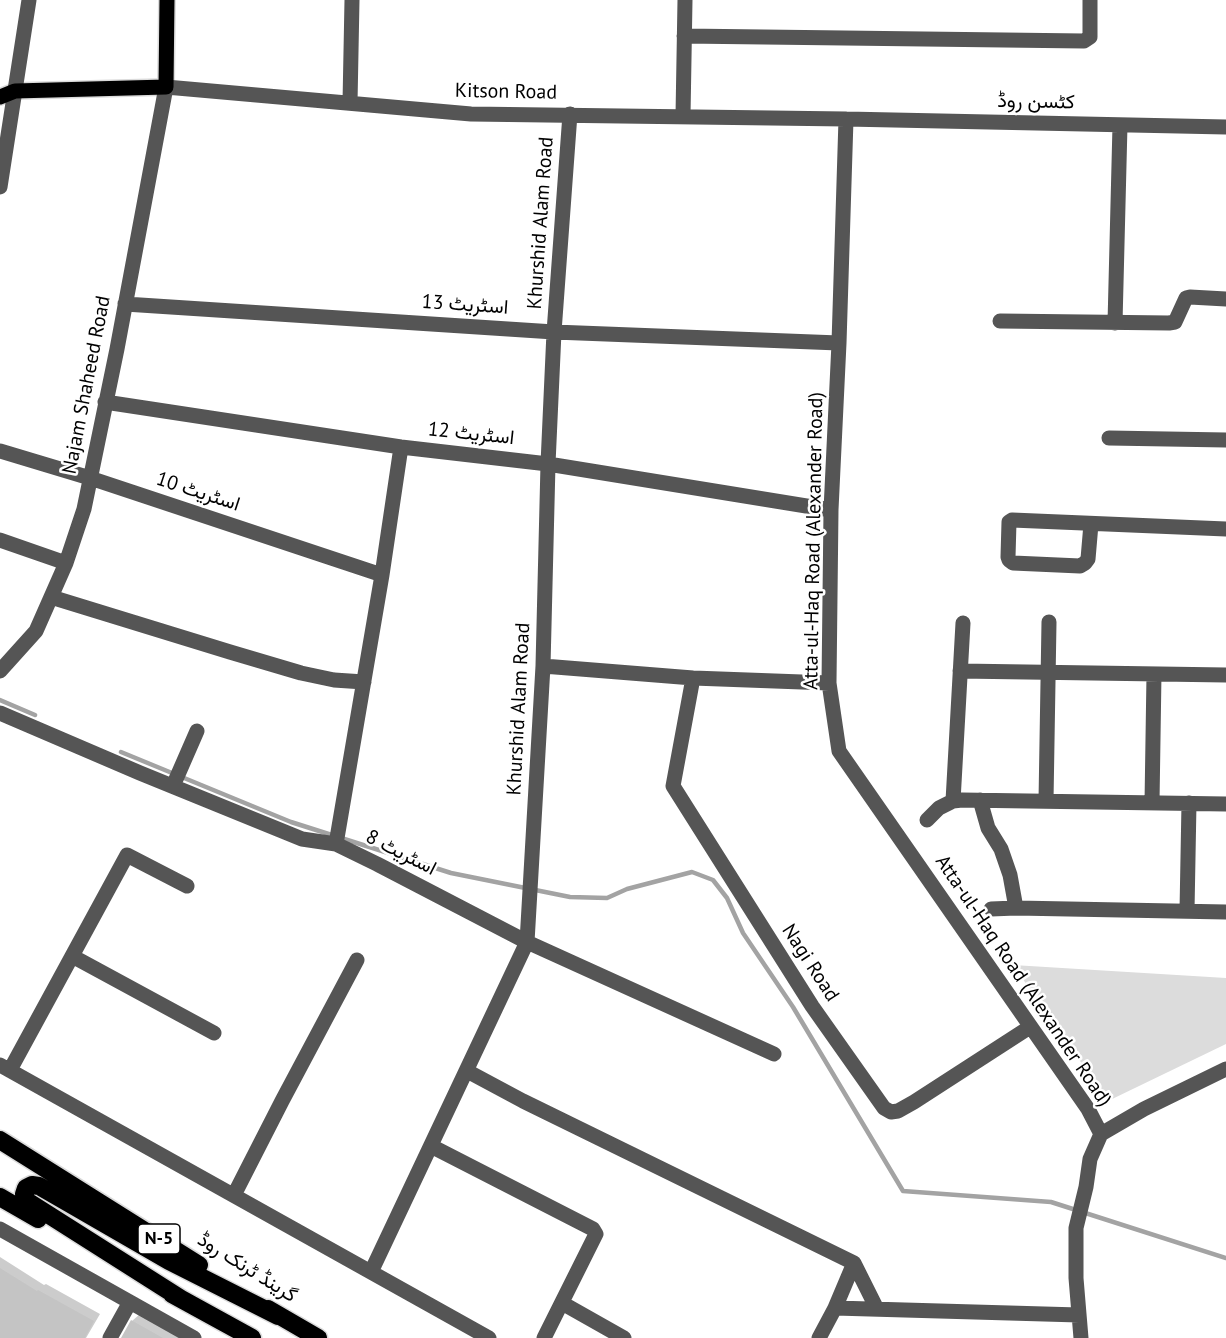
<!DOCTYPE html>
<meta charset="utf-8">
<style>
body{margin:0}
canvas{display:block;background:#fff}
</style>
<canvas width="1226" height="1338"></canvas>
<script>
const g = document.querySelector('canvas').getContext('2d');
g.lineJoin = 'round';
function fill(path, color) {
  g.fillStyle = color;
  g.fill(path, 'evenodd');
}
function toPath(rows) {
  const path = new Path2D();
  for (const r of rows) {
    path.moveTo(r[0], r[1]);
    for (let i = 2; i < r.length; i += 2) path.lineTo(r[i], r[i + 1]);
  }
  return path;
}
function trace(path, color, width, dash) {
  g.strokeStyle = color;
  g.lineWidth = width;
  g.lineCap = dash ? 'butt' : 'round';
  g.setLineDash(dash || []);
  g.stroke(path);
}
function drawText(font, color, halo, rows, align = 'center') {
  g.font = font + ' "PT Sans",Vazirmatn,sans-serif';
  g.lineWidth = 5;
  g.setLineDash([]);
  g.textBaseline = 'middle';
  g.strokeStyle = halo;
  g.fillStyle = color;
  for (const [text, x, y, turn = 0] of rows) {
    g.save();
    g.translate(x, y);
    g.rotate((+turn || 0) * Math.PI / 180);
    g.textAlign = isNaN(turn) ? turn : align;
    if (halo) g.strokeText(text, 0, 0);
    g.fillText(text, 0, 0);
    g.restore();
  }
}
fill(toPath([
 [1013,965,1226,978,1226,1044,1108,1101]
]), '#dcdcdc');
fill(toPath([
 [0,1257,44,1285,46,1284,100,1314,86,1338,0,1338],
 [140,1314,182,1338,123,1338,132,1321]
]), '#0003');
trace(toPath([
 [0,700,35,715],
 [121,752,291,822,451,873,570,897,607,898,627,889,692,872,713,880,727,898,743,933,793,1007,903,1191,1051,1202,1226,1258]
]), '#a3a3a3', 4.5);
fill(toPath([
 [0,1268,37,1291,38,1290,94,1321,85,1338,0,1338],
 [131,1320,163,1338,121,1338]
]), '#c4c4c4');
const major = toPath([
 [0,97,15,91,166,87,167,0]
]);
const highway = toPath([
 [0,1140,199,1265],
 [0,1197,38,1219],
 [172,1294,252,1338],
 [183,1300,27,1201,24,1194,26,1188,32,1185,39,1186,169,1261,278,1316],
 [268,1309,318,1338]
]);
trace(major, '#dbdbdb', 18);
trace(highway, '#dbdbdb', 21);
trace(toPath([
 [684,36,1084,41,1090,37,1090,0],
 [350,103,352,0],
 [683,116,685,0],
 [846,119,839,343,831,510,829,683,839,751,1088,1109,1101,1134],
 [0,187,29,0],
 [125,304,554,332,839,343],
 [1000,321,1169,323,1175,322,1186,298,1190,297,1226,299],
 [1115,323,1120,125],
 [105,402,401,447,548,464,831,510],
 [1109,438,1226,440],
 [0,451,90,478,382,575],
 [1091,524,1088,559,1085,563,1080,566,1013,563,1009,560,1008,557,1009,522,1012,520,1226,529],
 [0,540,66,563],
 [51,597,230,652,301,673,334,680,364,682],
 [543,666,693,678,829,683],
 [0,671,36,631,66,563,84,509,117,349,166,87,471,114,846,119,1226,127],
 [960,671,1226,675],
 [693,678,673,786,812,1006,884,1108,891,1112,898,1111,914,1102,1030,1027],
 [0,713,140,773,302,839,336,844,377,864,527,942,774,1054],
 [173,786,197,731],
 [980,800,988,828,1001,849,1010,875,1016,908],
 [953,801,963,623],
 [1046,801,1049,622],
 [1152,803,1154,674],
 [927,820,939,808,953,801,962,800,1226,804],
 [336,844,382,575,401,447],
 [991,909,1016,908,1226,912],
 [1187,911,1189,803],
 [72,956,214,1033],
 [0,1065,489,1338],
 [10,1070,127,855,187,886],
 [467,1071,523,1101,854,1263,877,1309],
 [431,1146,593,1229,596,1234,544,1338],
 [234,1195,282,1101,357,960],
 [0,1229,194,1338],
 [371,1272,527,942,543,666,548,464,554,332,570,114],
 [562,1303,624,1338],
 [835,1308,1079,1315],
 [110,1338,130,1302],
 [819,1338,835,1308,854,1263],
 [1081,1338,1076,1278,1076,1228,1086,1187,1090,1159,1101,1134,1144,1109,1226,1069]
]), '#555', 15);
trace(major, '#000', 15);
trace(highway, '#000', 18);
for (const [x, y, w] of [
 [159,1239,42]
]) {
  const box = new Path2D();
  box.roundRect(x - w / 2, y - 15, w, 30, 4.5);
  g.fillStyle = '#fff';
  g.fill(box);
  trace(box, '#000', 1.5);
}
drawText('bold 18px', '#000', null, [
 ["N-5",159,1239]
]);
drawText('20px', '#000', '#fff', [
 ["Kitson Road",506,92,1],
 ["کٹسن روڈ",1036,102,1],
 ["Khurshid Alam Road",541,223,-86],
 ["اسٹریٹ 13",465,305,4],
 ["Najam Shaheed Road",87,385,-79],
 ["اسٹریٹ 12",471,434,6],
 ["اسٹریٹ 10",198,492,18],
 ["Atta-ul-Haq Road (Alexander Road)",814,541,-89],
 ["Khurshid Alam Road",519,709,-87],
 ["اسٹریٹ 8",401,853,27],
 ["Nagi Road",810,963,57],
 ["Atta-ul-Haq Road (Alexander Road)",1023,981,56],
 ["گرینڈ ٹرنک روڈ",247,1268,32]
]);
</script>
